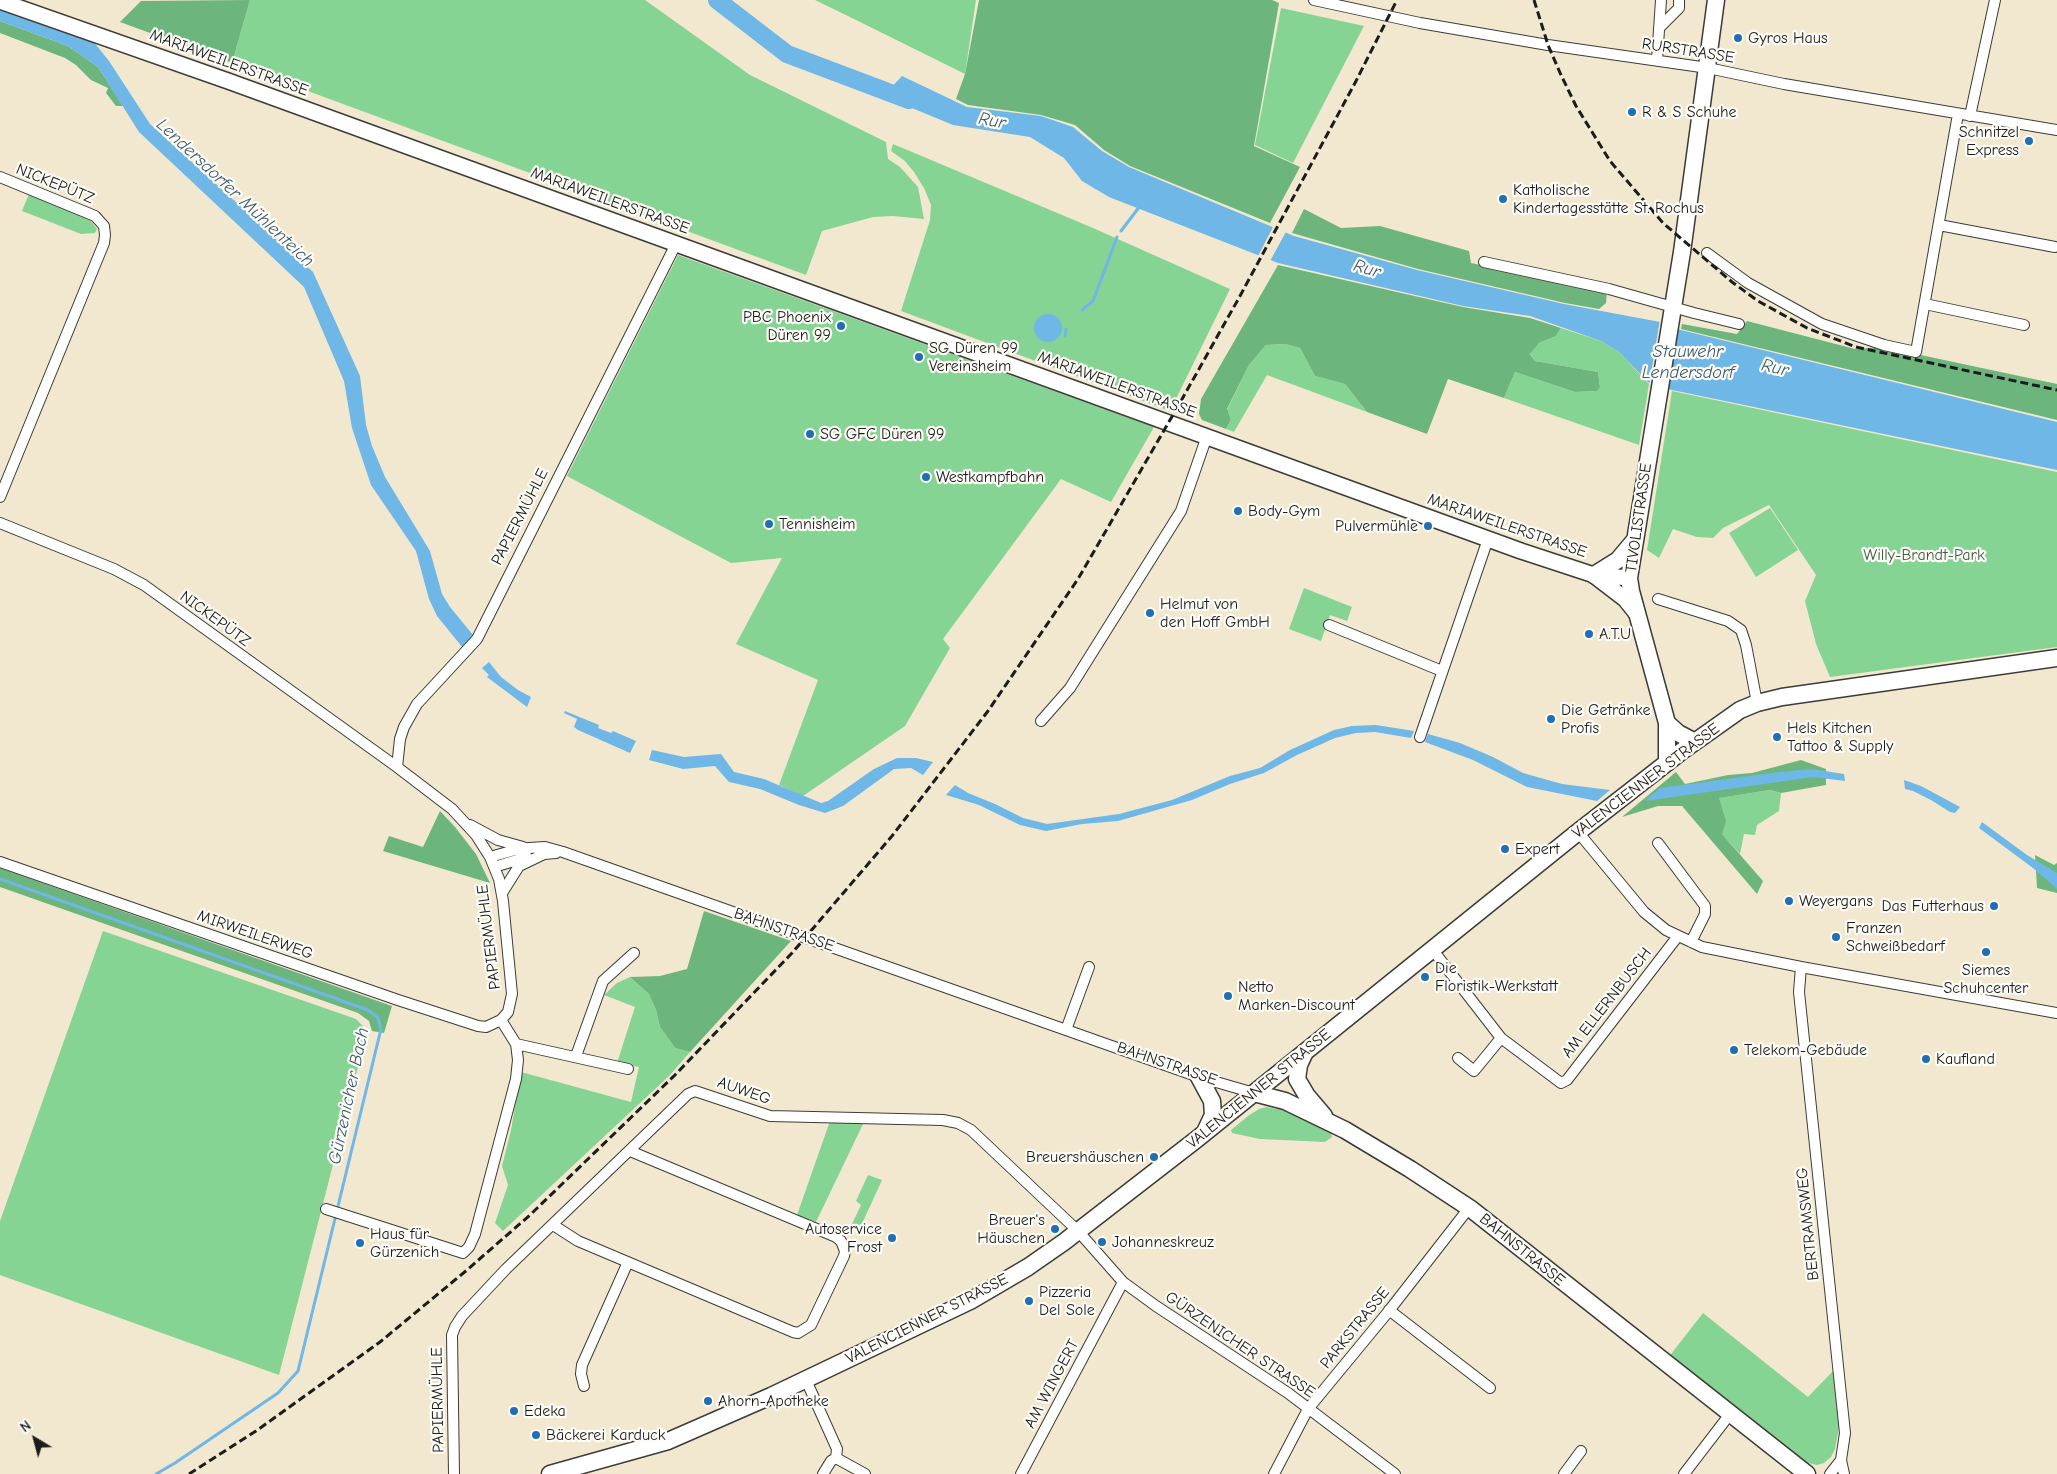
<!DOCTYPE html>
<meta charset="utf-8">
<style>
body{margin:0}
#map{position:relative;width:2057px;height:1474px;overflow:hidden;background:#f1e8cf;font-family:"Comic Neue",sans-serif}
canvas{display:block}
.north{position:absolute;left:10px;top:1414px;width:50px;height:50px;-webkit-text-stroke:4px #fdfcf7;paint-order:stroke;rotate:323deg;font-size:14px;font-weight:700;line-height:20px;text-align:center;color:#1c1c1c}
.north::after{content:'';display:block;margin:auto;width:18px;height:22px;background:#1c1c1c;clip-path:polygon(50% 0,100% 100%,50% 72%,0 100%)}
</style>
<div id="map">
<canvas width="2057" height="1474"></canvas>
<div class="north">N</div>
</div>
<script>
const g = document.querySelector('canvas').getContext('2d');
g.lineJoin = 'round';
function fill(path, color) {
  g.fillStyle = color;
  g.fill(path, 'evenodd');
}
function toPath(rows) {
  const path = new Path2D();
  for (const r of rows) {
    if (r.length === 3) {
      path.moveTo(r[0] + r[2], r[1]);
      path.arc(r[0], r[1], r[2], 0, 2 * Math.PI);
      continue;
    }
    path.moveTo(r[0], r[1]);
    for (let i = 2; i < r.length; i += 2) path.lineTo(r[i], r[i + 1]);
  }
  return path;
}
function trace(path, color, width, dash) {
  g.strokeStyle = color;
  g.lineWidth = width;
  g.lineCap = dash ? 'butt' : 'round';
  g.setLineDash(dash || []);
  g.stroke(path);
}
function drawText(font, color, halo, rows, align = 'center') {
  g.font = font + ' "Comic Neue",sans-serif';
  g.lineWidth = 4.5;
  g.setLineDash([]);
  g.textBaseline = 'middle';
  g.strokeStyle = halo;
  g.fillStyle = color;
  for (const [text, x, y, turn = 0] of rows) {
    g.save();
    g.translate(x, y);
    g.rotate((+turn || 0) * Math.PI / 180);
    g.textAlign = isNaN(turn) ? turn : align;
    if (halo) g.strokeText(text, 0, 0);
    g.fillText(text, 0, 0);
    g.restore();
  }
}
fill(toPath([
 [250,0,645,0,750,75,886,142,888,159,900,167,918,187,924,219,893,216,873,217,822,231,806,275,232,63],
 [815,0,976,0,965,74,852,18],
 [1281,8,1364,26,1293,163,1255,145],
 [893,144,1093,228,1230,289,1170,411,901,311,930,220,931,205,924,188,914,172,905,161,891,151],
 [29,194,90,220,97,229,95,233,81,234,22,211],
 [678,255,1154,427,1111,502,1061,479,943,639,950,648,905,726,803,796,779,785,818,680,736,644,782,558,731,563,567,476],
 [1561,328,1601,341,1619,352,1649,384,1639,445,1504,398,1515,372,1575,392,1597,391,1600,386,1598,372,1535,361,1530,353,1539,343,1556,336],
 [1285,344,1300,348,1315,376,1345,384,1367,412,1267,375,1234,432,1226,429,1231,420,1227,410,1249,365,1266,345],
 [1672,391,2057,472,2057,647,1830,677,1816,644,1805,601,1816,575,1769,505,1723,528,1713,538,1697,537,1673,529,1659,558,1647,550],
 [1770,508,1798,550,1756,577,1729,533],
 [1304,588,1352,607,1347,621,1330,615,1321,641,1289,629],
 [1770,790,1781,793,1779,811,1757,825,1755,835,1744,834,1740,854,1722,834,1718,798],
 [103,931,356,1019,363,1026,366,1036,279,1375,0,1275,0,1221],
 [630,977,649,994,656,1010,660,1027,675,1048,690,1052,669,1076,503,1231,495,1223,508,1185,502,1166,511,1130,521,1072,631,1102,639,1067,617,1063,635,1007,604,995,617,983],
 [1266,1107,1283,1110,1331,1129,1332,1137,1325,1142,1260,1139,1232,1133,1231,1130,1248,1116,1259,1109],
 [830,1121,864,1122,816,1222,797,1215],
 [868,1175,882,1180,860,1228,852,1224,861,1205,856,1201],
 [1703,1313,1808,1397,1833,1371,1839,1427,1835,1449,1831,1457,1824,1463,1817,1465,1804,1462,1668,1358]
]), '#86d493');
fill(toPath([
 [250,0,232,63,120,22,141,1],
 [979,0,1272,0,1279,3,1254,146,1300,167,1270,223,1130,166,1104,150,1075,125,1041,115,968,105,956,99,965,74],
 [0,21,68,46,98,67,123,106,116,106,106,93,108,88,91,80,76,65,65,58,0,33],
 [1304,209,1341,228,1380,226,1469,251,1471,263,1607,291,1606,303,1599,309,1565,303,1418,269,1292,233],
 [1278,265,1463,307,1530,318,1561,328,1556,336,1539,343,1530,354,1535,361,1598,372,1600,387,1597,391,1575,392,1515,372,1504,398,1448,379,1427,434,1367,412,1345,384,1315,376,1300,348,1285,344,1266,345,1249,365,1227,409,1231,420,1226,429,1202,420,1199,414,1201,399],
 [1747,321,1855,349,1883,347,2057,384,2057,420,1681,329,1682,324,1737,334],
 [1801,760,1826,769,1826,785,1781,793,1770,790,1719,798,1726,821,1722,834,1763,881,1757,894,1682,806,1658,806,1622,817,1676,772,1685,784,1728,775,1752,773],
 [440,811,455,827,476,854,490,883,383,851,389,836,423,847],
 [2035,855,2054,865,2057,863,2057,893,2037,888],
 [0,868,392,1006,384,1033,372,1031,369,1021,358,1013,0,887],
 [704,911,791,941,690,1052,675,1048,660,1027,656,1010,649,994,630,977,660,976,687,969]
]), '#6cb67d');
fill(toPath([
 [0,8,93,41,109,61,150,124,313,272,360,376,366,425,372,446,385,477,430,551,442,594,450,607,473,635,463,648,437,616,429,599,416,551,371,485,352,428,344,381,304,287,139,132,98,67,68,46,0,21],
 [902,76,967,107,1041,116,1073,127,1102,151,1129,167,1294,236,1417,270,1564,304,1660,322,1681,330,2057,422,2057,470,1672,390,1649,383,1619,352,1601,341,1530,316,1463,306,1278,263,1109,197,1082,181,1064,158,1030,137,953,125,883,96],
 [1048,328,14],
 [489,662,501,677,518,690,531,697,527,707,487,677,489,675,482,668],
 [565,711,599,725,598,728,611,733,613,731,636,741,630,753,578,730,574,727,577,719,564,713],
 [1376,725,1414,731,1411,738,1375,732,1356,733,1335,738,1297,755,1264,773,1230,784,1192,800,1118,821,1082,824,1046,831,1020,825,979,805,946,795,955,785,968,793,995,804,1023,818,1047,824,1119,814,1172,800,1230,776,1260,768,1290,750,1334,730,1352,726],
 [1428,734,1460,743,1493,757,1523,773,1562,784,1610,790,1597,801,1527,787,1473,760,1425,742],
 [652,750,684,757,721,754,734,772,764,779,821,803,828,801,874,769,897,758,916,758,933,762,923,775,911,768,894,769,843,806,825,813,799,805,760,789,729,782,715,766,683,769,649,760],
 [1812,769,1844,774,1845,781,1813,777,1645,801,1660,788,1779,772],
 [1904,780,1921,786,1960,807,1955,813,1950,812,1931,800,1913,791,1905,789],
 [1982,822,2027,855,2057,873,2057,889,2033,868,1979,828]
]), '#6eb7e6');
fill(toPath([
 [1274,225,1287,230,1269,263,1257,258],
 [1660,319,1679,326,1668,392,1649,386]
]), '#f1e8cf');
trace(toPath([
 [1121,231,1140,206],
 [1082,310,1093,301,1117,237],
 [1065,336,1066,329],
 [1057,368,1060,362],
 [0,879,368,1010,378,1018,381,1029,298,1371,278,1393,175,1463,156,1474]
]), '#6eb7e6', 3);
trace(toPath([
 [717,0,787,54,909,100]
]), '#6eb7e6', 18);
const street = toPath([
 [1314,0,1420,23,1548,45,1708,68,1784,84,2057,130],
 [1659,28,1679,8,1679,0],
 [1657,60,1661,0],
 [1970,116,1995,0],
 [0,177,95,216,104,226,105,235,104,243,0,497],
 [1939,225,2055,247],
 [1707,253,1748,283,1822,324,1884,345,1916,352,1958,114],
 [1484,262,1609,289,1694,313,1739,324],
 [1925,304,2024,325],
 [0,523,114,569,144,585,397,767],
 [1658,599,1728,621,1741,630,1746,645,1757,703],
 [1329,625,1442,671],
 [1041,721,1070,688,1181,511,1207,436],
 [1420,737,1488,539],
 [470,825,498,840,523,847],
 [1578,832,1644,912,1666,930,1702,947,1801,967,2057,1013],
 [1658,843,1705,906,1705,914,1691,942],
 [490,857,515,850,529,848,545,847,563,852,1199,1077,1254,1093],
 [0,862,398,1000,478,1026,486,1027,501,1020],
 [494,867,527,857],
 [502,893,519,866,544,854,556,853],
 [1432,949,1501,1038,1561,1083,1567,1080,1678,936],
 [1801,967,1799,992,1845,1433,1841,1460,1830,1474],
 [1066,1030,1089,967],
 [516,1044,628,1069],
 [576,1056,603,981,634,953],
 [1458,1058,1474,1071,1501,1038],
 [326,1209,463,1253,469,1247,475,1234,516,1079,518,1060,516,1044,501,1020,508,1012,512,994,503,901,499,879,490,857,476,835,452,809,397,767,400,739,404,727,417,704,477,639,676,244],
 [553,1225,578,1241,793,1332,798,1333,811,1325,844,1256,845,1251,841,1241,836,1237,630,1151],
 [1389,1310,1490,1388],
 [806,1380,837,1449,836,1458,865,1474],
 [584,1386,581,1374,582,1365,628,1262],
 [1841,1460,1844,1474],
 [454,1474,452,1335,455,1327,462,1316,506,1269,688,1094,695,1091,770,1116,943,1120,958,1123,971,1130,1078,1231,1123,1282,1156,1306,1288,1393,1395,1474],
 [823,1474,831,1461,836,1458],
 [1021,1474,1123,1282],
 [1274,1474,1308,1409,1388,1312,1469,1208],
 [1564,1474,1581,1451],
 [1684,1474,1730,1414]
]);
const secondary = toPath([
 [0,1,228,81,1521,551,1594,575,1629,578],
 [1595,576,1625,599,1637,614]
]);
const primary = toPath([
 [1594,575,1618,560,1634,541],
 [1695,742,1678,733,1667,723,1631,591,1629,578,1682,252,1716,0],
 [1667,763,1667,723],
 [1305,1052,1299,1065,1297,1079,1307,1096,1324,1116],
 [1199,1077,1212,1101,1213,1115,1205,1132],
 [1254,1093,1285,1101,1345,1130,1410,1169,1471,1209,1807,1474],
 [550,1474,668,1441,771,1396,970,1301,1028,1267,1064,1242,1197,1139,1578,832,1682,751,1740,710,1757,703,1782,697,2057,658]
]);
trace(street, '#3c3b37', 12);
trace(secondary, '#3c3b37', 18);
trace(primary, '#3c3b37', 19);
trace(street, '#fff', 10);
trace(secondary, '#fff', 15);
trace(primary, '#fff', 16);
trace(toPath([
 [1534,0,1548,45,1561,75,1576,106,1610,161,1663,223,1732,282,1758,301,1807,328,1856,347,2057,390],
 [189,1474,256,1431,380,1342,467,1270,530,1215,675,1075,792,953,892,836,988,711,1078,579,1181,401,1240,296,1355,83,1397,0]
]), '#1c1c1c', 3, [8, 4]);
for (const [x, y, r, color] of [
 [1738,38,5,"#1f6fb2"],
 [1632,112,5,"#1f6fb2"],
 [2029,141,5,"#1f6fb2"],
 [1503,199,5,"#1f6fb2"],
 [841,326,5,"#1f6fb2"],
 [919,357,5,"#1f6fb2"],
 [810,434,5,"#1f6fb2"],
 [926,477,5,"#1f6fb2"],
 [1238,511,5,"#1f6fb2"],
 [769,524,5,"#1f6fb2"],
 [1428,526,5,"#1f6fb2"],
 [1150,613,5,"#1f6fb2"],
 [1589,634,5,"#1f6fb2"],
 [1551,719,5,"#1f6fb2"],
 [1777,737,5,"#1f6fb2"],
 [1505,849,5,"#1f6fb2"],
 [1789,901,5,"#1f6fb2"],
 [1994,906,5,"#1f6fb2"],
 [1836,937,5,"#1f6fb2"],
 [1986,952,5,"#1f6fb2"],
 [1425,977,5,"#1f6fb2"],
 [1228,996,5,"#1f6fb2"],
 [1734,1050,5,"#1f6fb2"],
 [1926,1059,5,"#1f6fb2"],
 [1154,1157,5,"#1f6fb2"],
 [1055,1229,5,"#1f6fb2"],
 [892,1238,5,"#1f6fb2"],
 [1102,1242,5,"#1f6fb2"],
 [360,1243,5,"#1f6fb2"],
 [1029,1301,5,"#1f6fb2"],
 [708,1401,5,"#1f6fb2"],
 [514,1411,5,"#1f6fb2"],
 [536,1435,5,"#1f6fb2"]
]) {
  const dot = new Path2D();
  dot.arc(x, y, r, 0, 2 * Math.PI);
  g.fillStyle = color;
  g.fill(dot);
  trace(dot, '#fdfcf7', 2);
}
drawText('16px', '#1c1c1c', '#fdfcf7', [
 ["Gyros Haus",1748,38],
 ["R & S Schuhe",1642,112],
 ["Schnitzel",2019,132,"right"],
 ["Express",2019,150,"right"],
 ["Katholische",1513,190],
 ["Kindertagesstätte St. Rochus",1513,208],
 ["PBC Phoenix",831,317,"right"],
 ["Düren 99",831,335,"right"],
 ["SG Düren 99",929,348],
 ["Vereinsheim",929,366],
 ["SG GFC Düren 99",820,434],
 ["Westkampfbahn",936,477],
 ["Body-Gym",1248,511],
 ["Tennisheim",779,524],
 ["Pulvermühle",1418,526,"right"],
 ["Helmut von",1160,604],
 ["den Hoff GmbH",1160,622],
 ["A.T.U",1599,634],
 ["Die Getränke",1561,710],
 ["Profis",1561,728],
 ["Hels Kitchen",1787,728],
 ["Tattoo & Supply",1787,746],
 ["Expert",1515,849],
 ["Weyergans",1799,901],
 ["Das Futterhaus",1984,906,"right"],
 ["Franzen",1846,928],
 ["Schweißbedarf",1846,946],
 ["Die",1435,968],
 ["Floristik-Werkstatt",1435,986],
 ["Siemes",1986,970,"center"],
 ["Schuhcenter",1986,988,"center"],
 ["Netto",1238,987],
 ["Marken-Discount",1238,1005],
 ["Telekom-Gebäude",1744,1050],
 ["Kaufland",1936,1059],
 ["Breuershäuschen",1144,1157,"right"],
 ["Breuer's",1045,1220,"right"],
 ["Häuschen",1045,1238,"right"],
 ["Autoservice",882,1229,"right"],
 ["Frost",882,1247,"right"],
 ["Haus für",370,1234],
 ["Gürzenich",370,1252],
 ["Johanneskreuz",1112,1242],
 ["Pizzeria",1039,1292],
 ["Del Sole",1039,1310],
 ["Ahorn-Apotheke",718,1401],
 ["Edeka",524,1411],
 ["Bäckerei Karduck",546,1435]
], 'left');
drawText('16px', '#1c1c1c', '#fdfcf7', [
 ["RURSTRASSE",1688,51,9],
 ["MARIAWEILERSTRASSE",229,63,20],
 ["NICKEPÜTZ",55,184,22],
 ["MARIAWEILERSTRASSE",610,201,20],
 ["MARIAWEILERSTRASSE",1117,385,20],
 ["PAPIERMÜHLE",520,517,-63],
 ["TIVOLISTRASSE",1639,518,-82],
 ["MARIAWEILERSTRASSE",1507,526,19],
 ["NICKEPÜTZ",215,619,36],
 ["VALENCIENNER STRASSE",1646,781,-37],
 ["BAHNSTRASSE",784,930,19],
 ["MIRWEILERWEG",255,935,19],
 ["PAPIERMÜHLE",489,937,-97],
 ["AM ELLERNBUSCH",1607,1003,-52],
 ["BAHNSTRASSE",1167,1064,19],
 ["VALENCIENNER STRASSE",1259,1089,-39],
 ["AUWEG",744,1091,19],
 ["BERTRAMSWEG",1808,1224,-96],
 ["BAHNSTRASSE",1522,1250,39],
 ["VALENCIENNER STRASSE",927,1319,-27],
 ["PARKSTRASSE",1355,1328,-51],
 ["GÜRZENICHER STRASSE",1240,1345,34],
 ["AM WINGERT",1052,1384,-62],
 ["PAPIERMÜHLE",438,1400,-91]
]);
drawText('16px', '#415c46', '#fdfcf7', [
 ["Willy-Brandt-Park",1924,555]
]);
drawText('italic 18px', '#3d5a6d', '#fdfcf7', [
 ["Rur",992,121,11],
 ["Lendersdorfer Mühlenteich",235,193,43],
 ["Rur",1367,269,17],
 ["Stauwehr",1688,352],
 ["Lendersdorf",1688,373],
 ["Rur",1775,368,13],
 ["Gürzenicher Bach",349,1096,-78]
]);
</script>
